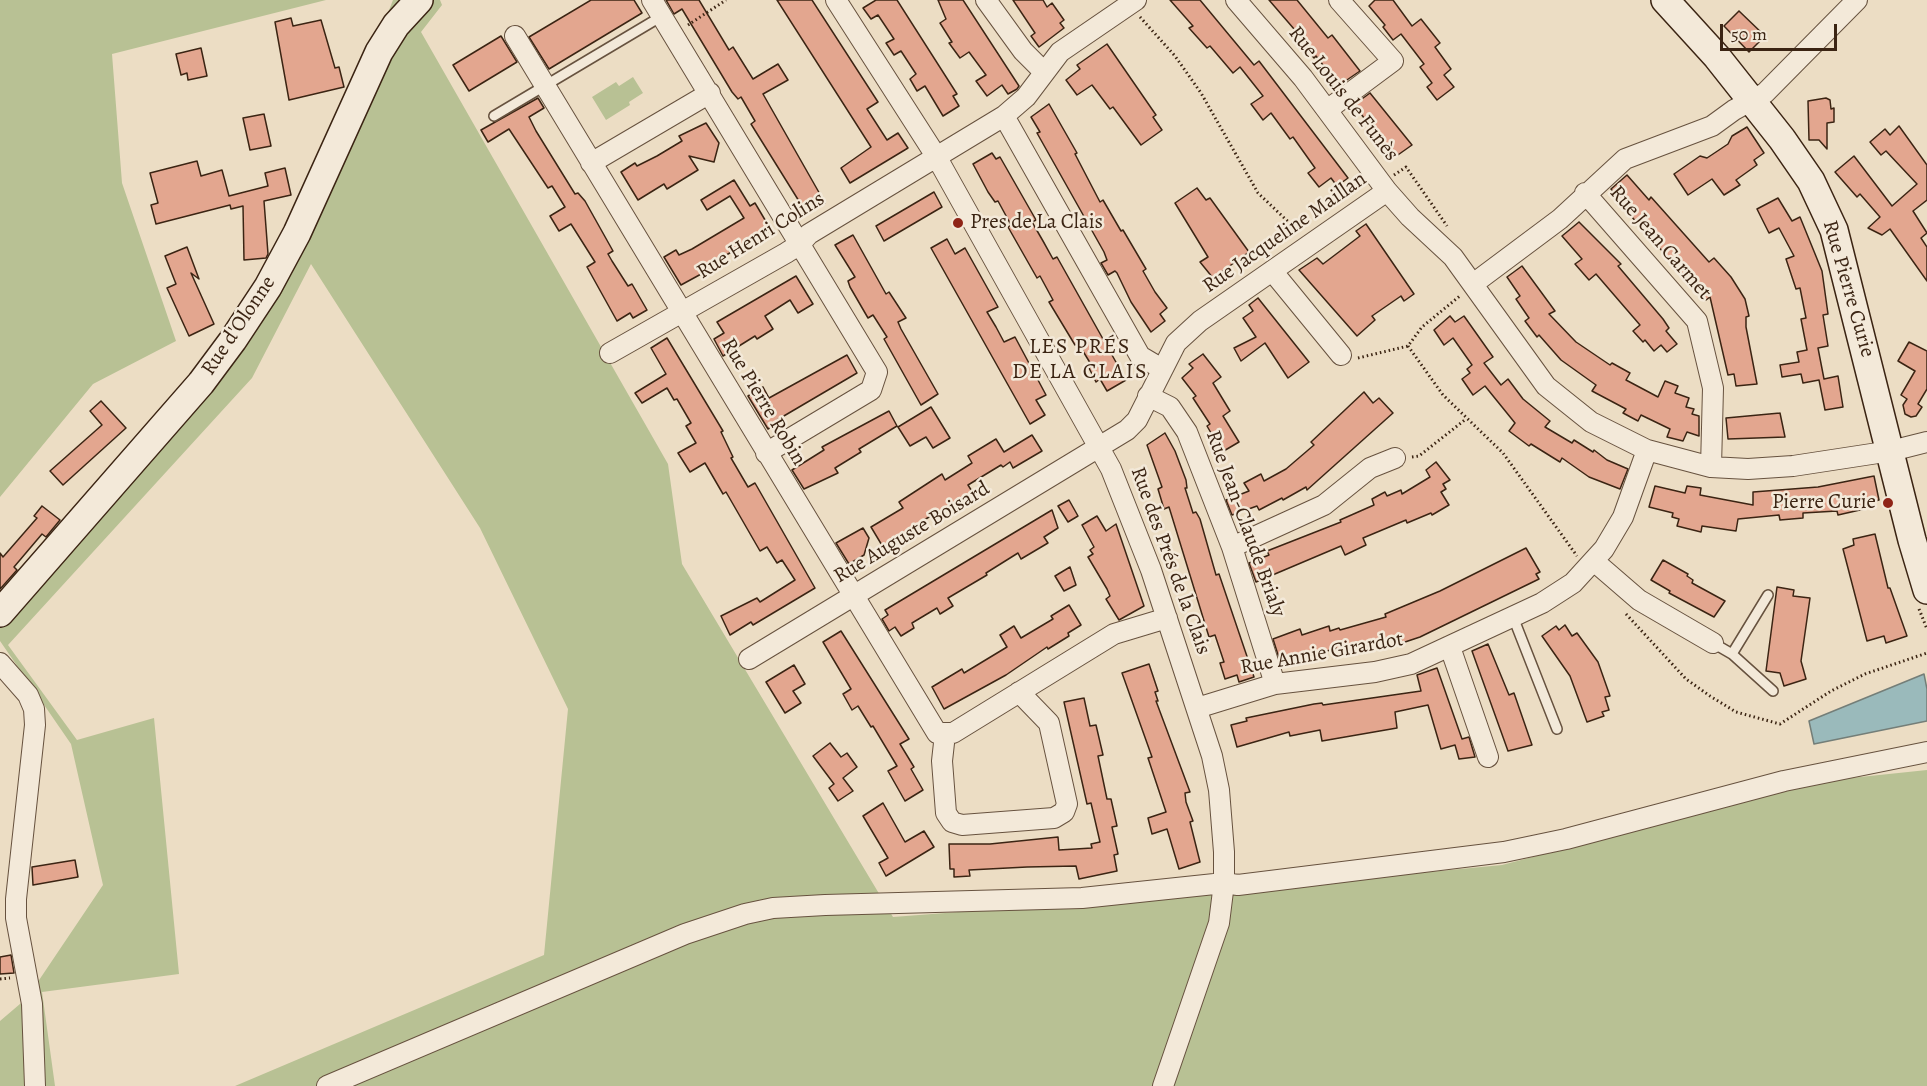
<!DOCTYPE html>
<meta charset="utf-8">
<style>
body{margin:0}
#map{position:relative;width:1927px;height:1086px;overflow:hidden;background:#ecddc4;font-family:Alegreya,serif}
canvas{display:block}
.scale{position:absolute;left:1720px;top:24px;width:117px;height:27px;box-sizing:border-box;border:3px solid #3b2413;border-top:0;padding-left:8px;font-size:18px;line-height:21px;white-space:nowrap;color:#3b2413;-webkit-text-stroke:4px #f3e9d9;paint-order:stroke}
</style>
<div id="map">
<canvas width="1927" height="1086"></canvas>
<div class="scale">50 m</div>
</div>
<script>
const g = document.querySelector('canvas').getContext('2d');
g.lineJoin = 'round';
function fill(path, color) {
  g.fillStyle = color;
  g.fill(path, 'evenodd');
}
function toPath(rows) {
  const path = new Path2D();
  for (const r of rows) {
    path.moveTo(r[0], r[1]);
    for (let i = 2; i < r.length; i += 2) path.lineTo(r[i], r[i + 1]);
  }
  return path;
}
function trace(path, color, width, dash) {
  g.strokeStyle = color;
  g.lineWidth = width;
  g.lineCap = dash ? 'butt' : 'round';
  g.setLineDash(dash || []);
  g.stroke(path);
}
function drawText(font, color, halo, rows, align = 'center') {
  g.font = font + ' Alegreya,serif';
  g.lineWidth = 5;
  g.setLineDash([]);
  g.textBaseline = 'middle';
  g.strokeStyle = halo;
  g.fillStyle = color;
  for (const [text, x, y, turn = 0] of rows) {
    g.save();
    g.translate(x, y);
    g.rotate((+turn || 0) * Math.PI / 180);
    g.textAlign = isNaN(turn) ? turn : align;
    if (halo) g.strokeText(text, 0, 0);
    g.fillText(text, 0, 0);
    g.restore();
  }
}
fill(toPath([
 [0,0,326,0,112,54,122,183,176,341,93,384,0,497],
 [393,0,440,0,442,5,421,32,668,464,682,564,893,917,1232,891,1502,865,1822,781,1927,770,1927,1086,235,1086,544,955,568,709,480,528,311,264,252,378,8,645,77,740,154,718,179,974,42,992,55,1086,0,1086,0,1021,27,998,103,885,71,744,0,641,0,602,295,254],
 [633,77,643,93,629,102,630,105,606,120,592,97,616,82,619,86]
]), '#b8c194');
const water = toPath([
 [1924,674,1927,689,1927,721,1814,744,1809,721,1924,674]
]);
fill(water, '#9ababb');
trace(water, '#747e78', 1.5);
const building = toPath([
 [591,0,634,0,642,13,549,69,529,37,591,0],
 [666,0,699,0,729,50,733,47,753,79,778,64,788,80,763,94,825,203,807,214,751,124,755,121,741,97,738,99,732,92,682,9,674,14,666,0],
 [777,0,812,0,878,102,867,109,887,140,898,133,908,148,850,183,841,168,871,147,777,0],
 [876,0,897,0,957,94,953,96,959,106,943,116,925,86,917,91,910,79,916,74,901,51,894,55,886,43,894,39,878,15,871,19,863,8,876,0],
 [938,0,963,0,1019,86,1017,89,1008,94,1002,85,987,96,976,81,986,75,969,52,960,58,949,43,952,42,940,23,946,19,938,0],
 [1013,0,1043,0,1047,7,1052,3,1064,20,1060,23,1064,28,1039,47,1031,36,1035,33,1013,0],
 [1170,0,1200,0,1254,65,1259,61,1348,178,1337,186,1331,178,1319,187,1308,173,1315,168,1293,137,1290,139,1271,113,1263,120,1251,104,1263,96,1240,67,1233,73,1210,46,1207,48,1189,28,1193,26,1170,0],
 [1269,0,1297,0,1328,38,1332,35,1360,71,1341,84,1332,72,1330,74,1316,56,1314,58,1304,46,1307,44,1269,0],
 [1375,0,1393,0,1412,26,1421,19,1440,43,1435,47,1451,69,1444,75,1454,87,1437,100,1427,87,1432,83,1420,67,1424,64,1401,34,1393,40,1383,27,1385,25,1369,6,1375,0],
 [1739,11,1765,36,1749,52,1724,26,1739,11],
 [291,18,293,26,321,20,335,68,339,67,344,87,289,100,275,22,291,18],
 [501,36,517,62,469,91,453,65,501,36],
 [1107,44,1156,115,1153,117,1162,130,1141,145,1113,107,1110,109,1092,85,1077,95,1066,80,1080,69,1077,65,1107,44],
 [201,48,207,76,188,80,187,73,181,75,176,54,201,48],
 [1370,93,1412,145,1395,157,1357,109,1355,104,1370,93],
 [538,98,544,108,529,117,536,131,575,194,578,193,585,201,613,251,608,254,612,261,628,286,632,284,647,310,633,318,630,313,617,321,587,267,595,262,571,224,559,231,550,216,565,207,552,186,548,188,509,129,488,142,481,130,538,98],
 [1826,98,1830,100,1831,109,1834,108,1834,122,1827,123,1827,149,1819,140,1809,140,1808,101,1826,98],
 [1049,104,1077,153,1075,154,1100,202,1103,200,1121,231,1123,230,1146,269,1143,271,1155,292,1167,308,1160,314,1165,321,1151,332,1131,302,1117,273,1115,271,1108,275,1101,263,1107,260,1104,252,1037,133,1040,132,1031,117,1049,104],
 [264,114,271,146,250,150,243,118,264,114],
 [706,123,719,143,714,162,689,156,698,170,667,189,664,184,638,200,621,172,635,163,637,166,657,156,682,141,679,136,706,123],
 [1899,126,1927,165,1927,200,1913,211,1927,233,1921,238,1927,247,1927,281,1890,229,1882,235,1868,228,1880,217,1860,194,1857,197,1835,172,1854,156,1892,206,1917,184,1886,151,1881,155,1870,142,1885,129,1890,135,1899,126],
 [1747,127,1764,153,1754,160,1757,165,1736,180,1740,185,1724,195,1712,179,1688,195,1674,174,1700,156,1707,158,1728,144,1732,136,1747,127],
 [992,153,996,159,1000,157,1036,220,1032,222,1043,241,1053,259,1057,257,1126,380,1107,391,1100,379,1096,382,1089,368,1092,366,1078,343,1075,345,1049,302,1053,300,1040,276,1037,278,1008,227,1011,225,998,201,995,202,988,192,973,164,992,153],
 [197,161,201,176,222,170,229,196,268,186,265,173,285,168,291,195,264,201,268,254,266,258,244,260,243,206,231,209,230,205,156,224,151,205,158,203,150,173,197,161],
 [1627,175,1649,200,1651,197,1709,262,1714,258,1731,277,1745,299,1749,316,1746,317,1746,327,1757,384,1736,386,1734,374,1728,375,1710,297,1706,300,1631,216,1611,189,1627,175],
 [734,180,750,206,755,203,771,230,719,259,721,261,713,265,714,267,681,285,664,257,676,250,679,255,692,249,744,218,730,196,707,210,701,200,734,180],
 [1197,188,1206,200,1210,198,1249,252,1213,278,1200,262,1208,257,1175,203,1197,188],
 [934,192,942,207,884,241,876,226,934,192],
 [1778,198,1792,221,1800,217,1822,271,1828,314,1823,315,1828,346,1818,348,1824,379,1838,376,1843,407,1825,410,1819,380,1803,383,1801,374,1782,377,1780,365,1799,362,1797,352,1807,350,1801,319,1806,318,1800,288,1796,289,1786,259,1794,256,1779,228,1769,233,1757,209,1778,198],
 [1579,222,1621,264,1618,266,1663,319,1669,328,1666,331,1677,344,1667,352,1661,345,1654,351,1645,340,1643,342,1633,331,1640,325,1621,303,1596,274,1589,280,1575,264,1582,259,1562,236,1579,222],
 [1366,224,1414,294,1404,301,1401,296,1372,316,1375,320,1357,336,1299,270,1317,258,1323,264,1360,236,1356,231,1366,224],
 [853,235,886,294,889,292,906,318,898,322,901,329,938,394,921,405,884,339,887,337,873,315,868,318,850,287,848,281,855,277,835,245,853,235],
 [947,239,955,254,965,248,998,307,987,312,996,327,1004,342,1015,337,1046,395,1036,400,1045,415,1030,424,931,248,947,239],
 [187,247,199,279,191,273,214,324,189,336,167,288,176,284,165,256,187,247],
 [1522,266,1555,311,1549,314,1576,342,1610,365,1612,363,1630,373,1626,380,1658,397,1665,381,1678,386,1675,393,1689,398,1686,407,1694,409,1692,414,1699,416,1699,436,1687,432,1683,441,1667,437,1670,429,1641,415,1638,421,1623,413,1626,409,1592,391,1596,385,1561,360,1539,335,1537,337,1525,321,1529,318,1516,299,1520,296,1507,277,1522,266],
 [796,276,813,304,798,313,790,300,765,316,773,329,757,339,755,336,723,356,714,339,724,333,717,322,796,276],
 [1258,298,1309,362,1288,378,1265,343,1241,361,1234,348,1256,337,1243,318,1253,311,1249,305,1258,298],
 [1450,316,1455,322,1464,316,1493,357,1484,363,1501,385,1508,379,1523,399,1550,421,1545,427,1572,443,1574,440,1593,452,1594,450,1607,460,1628,469,1620,489,1589,477,1562,458,1560,462,1531,444,1529,446,1509,431,1515,423,1485,386,1473,395,1462,379,1470,373,1467,369,1472,365,1453,338,1444,345,1434,330,1450,316],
 [667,338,723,431,721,432,733,457,731,458,748,487,755,483,815,588,753,625,751,622,730,635,721,616,757,598,760,602,795,580,782,560,777,563,767,547,760,551,726,492,723,494,705,463,690,472,678,453,696,443,686,426,691,423,677,399,674,400,667,388,642,403,635,393,666,374,651,348,667,338],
 [1909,342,1927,351,1927,389,1918,404,1922,407,1916,416,1911,417,1905,414,1903,405,1907,399,1901,395,1915,371,1898,361,1909,342],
 [1203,354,1221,377,1213,383,1230,411,1223,416,1239,442,1222,452,1207,426,1210,424,1193,398,1196,396,1182,378,1193,368,1189,364,1203,354],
 [847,355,857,373,777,420,779,422,768,429,748,396,763,387,769,398,847,355],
 [1364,392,1373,403,1379,398,1393,413,1307,490,1306,487,1283,500,1282,498,1259,510,1257,506,1232,515,1226,500,1249,491,1244,483,1261,474,1264,481,1286,469,1314,445,1311,442,1364,392],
 [101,401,126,428,63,485,50,471,102,425,90,411,101,401],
 [931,407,950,438,933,448,926,437,910,446,898,427,931,407],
 [889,411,897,426,859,449,861,452,835,468,838,473,804,489,792,470,824,450,822,447,889,411],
 [1780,413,1785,437,1728,439,1726,418,1780,413],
 [1165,433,1175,451,1186,480,1187,488,1185,488,1193,513,1196,512,1200,519,1216,575,1219,574,1254,677,1239,682,1237,675,1225,679,1220,663,1224,662,1215,635,1209,637,1169,507,1164,509,1158,489,1162,487,1147,445,1165,433],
 [1032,435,1042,451,1013,468,1010,462,1003,467,1001,465,968,485,973,493,933,517,932,515,883,547,871,527,903,508,899,502,942,474,945,480,972,463,968,456,996,439,1004,452,1032,435],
 [1436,462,1450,480,1443,484,1446,489,1441,492,1449,505,1432,515,1431,513,1407,523,1406,520,1363,538,1366,545,1345,555,1341,546,1256,582,1249,563,1269,555,1267,551,1341,522,1340,520,1374,505,1372,499,1385,492,1387,496,1401,490,1402,494,1430,477,1426,470,1436,462],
 [1874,476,1879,500,1872,502,1873,507,1838,515,1837,511,1803,513,1803,518,1780,520,1779,515,1738,519,1736,531,1702,526,1701,532,1677,526,1679,519,1672,517,1673,513,1649,507,1655,486,1685,493,1687,486,1701,488,1700,495,1753,505,1753,492,1818,487,1874,476],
 [1069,500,1078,516,1068,522,1058,506,1069,500],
 [42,506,60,520,46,537,42,534,14,567,17,570,0,589,0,553,3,557,37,518,34,516,42,506],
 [1052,510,1058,528,1044,537,1048,543,1021,559,1018,553,986,573,987,575,948,598,953,606,940,614,937,608,912,623,914,628,901,636,895,627,889,631,882,619,888,615,885,610,1052,510],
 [1097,516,1106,531,1116,524,1144,606,1119,620,1106,599,1110,596,1107,589,1088,557,1093,554,1090,550,1094,547,1082,525,1097,516],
 [863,528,869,538,864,555,849,564,836,543,863,528],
 [1875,534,1888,588,1890,588,1907,636,1886,643,1884,636,1867,641,1843,549,1854,545,1853,539,1875,534],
 [1526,548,1540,572,1536,574,1539,579,1420,637,1402,643,1400,637,1339,657,1336,648,1309,657,1308,652,1280,661,1273,639,1300,629,1302,635,1329,626,1330,631,1339,628,1340,630,1386,617,1385,614,1440,591,1526,548],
 [1663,560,1688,574,1687,576,1693,580,1692,583,1725,601,1714,617,1669,593,1670,591,1651,580,1663,560],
 [1070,567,1076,585,1064,591,1055,576,1070,567],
 [1777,587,1794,590,1793,596,1810,598,1801,661,1806,679,1784,686,1780,673,1766,671,1777,587],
 [1069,605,1081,625,1068,633,1069,636,1048,649,1047,647,1006,675,944,709,932,687,962,669,964,673,1007,647,1000,635,1014,626,1021,638,1053,619,1051,616,1069,605],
 [1565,625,1572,636,1577,633,1598,662,1610,696,1605,697,1609,710,1602,712,1604,716,1587,722,1570,676,1542,636,1556,626,1559,630,1565,625],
 [841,631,909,739,900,744,914,767,911,769,923,790,905,801,888,771,897,766,873,726,871,727,858,706,852,710,843,694,851,689,823,642,841,631],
 [1488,644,1509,695,1514,693,1532,745,1508,751,1472,651,1488,644],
 [1149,664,1158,691,1155,692,1158,701,1156,701,1190,792,1185,793,1186,802,1193,821,1190,822,1200,862,1179,869,1167,829,1152,834,1148,818,1166,812,1148,758,1152,757,1122,673,1149,664],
 [794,665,805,684,793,691,801,703,785,713,766,682,794,665],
 [1437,668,1462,739,1469,737,1475,757,1459,759,1455,745,1441,749,1428,705,1395,712,1397,728,1322,741,1320,730,1290,736,1289,732,1237,747,1231,725,1247,721,1246,718,1314,704,1322,703,1323,705,1421,691,1417,675,1437,668],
 [1084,698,1090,726,1096,725,1103,755,1098,756,1107,799,1111,799,1117,826,1112,827,1118,854,1114,855,1117,871,1079,879,1076,866,1027,867,969,870,970,876,954,877,954,869,950,869,949,844,990,844,1058,837,1059,850,1092,848,1091,844,1100,842,1091,803,1087,804,1064,702,1084,698],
 [830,743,841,757,847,753,857,767,843,778,853,791,838,801,829,788,834,784,813,756,830,743],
 [883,803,905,842,924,831,934,847,886,876,879,863,888,858,863,816,883,803],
 [75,860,78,877,33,885,32,867,75,860],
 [11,955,14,973,0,974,0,957,11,955]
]);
fill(building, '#e3a68f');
trace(building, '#3b2413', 1.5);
const lane = toPath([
 [494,116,662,16],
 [1513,617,1557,729],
 [1713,643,1732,654,1773,691],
 [1732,654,1768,595]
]);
const street = toPath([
 [652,0,877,372,871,390,766,453],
 [836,0,936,156,1111,469,1151,570,1212,756,1219,790,1224,852,1224,883,1219,923,1163,1086],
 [986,0,1023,51,1044,72],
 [1236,0,1303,78,1387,191,1410,217,1453,257,1546,386,1591,422,1647,450,1711,467,1748,469,1793,466,1891,451,1927,442],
 [515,36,937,733,953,733,1114,634,1167,618],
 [1327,110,1393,61,1339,0],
 [1004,116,1140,356,1162,369],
 [591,163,710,93],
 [1585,193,1697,321,1713,388,1711,467],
 [1273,272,1341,355],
 [1473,284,1560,219,1625,159,1712,126,1734,110,1765,93,1857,0],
 [610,353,786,253,800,244,809,234,1004,116,1026,97,1060,52,1136,0],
 [1148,396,1170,407,1187,432,1232,547,1275,684],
 [1232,547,1324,505,1370,468,1395,458],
 [1595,562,1639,600,1713,643],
 [1450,647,1488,757],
 [749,659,1127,430,1137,420,1176,343,1200,321,1387,191],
 [0,663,28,695,34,709,35,725,16,899,16,918,32,1004,35,1086],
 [1197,708,1275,684,1375,672,1411,664,1542,603,1573,583,1604,549,1623,517,1647,450],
 [945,734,942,761,946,813,952,822,962,825,1054,818,1064,812,1067,804,1049,723,1019,692],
 [327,1086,685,934,745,914,773,908,825,905,1082,898,1224,883,1238,885,1504,852,1566,839,1784,781,1927,752]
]);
const secondary = toPath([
 [1665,0,1717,57,1782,139,1811,181,1834,230,1912,540,1927,590],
 [0,613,201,383,233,340,268,287,297,233,379,52,396,25,419,0]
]);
trace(lane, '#67523f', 12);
trace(street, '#67523f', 22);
trace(secondary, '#3b2413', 30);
trace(toPath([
 [1140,17,1175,56,1201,93,1258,193,1299,232],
 [688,25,726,0],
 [1394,175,1406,167,1447,226],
 [1408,346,1443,395,1503,453,1577,556],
 [1358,358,1408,346,1422,327,1461,295],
 [1412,457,1419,456,1466,419],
 [1919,609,1927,629],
 [1626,614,1686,679,1710,696,1736,712,1780,724,1831,691,1865,674,1927,653],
 [0,979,10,978]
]), '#3b2413', 3, [1.5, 3]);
trace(lane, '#f3e9d9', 9);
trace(street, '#f3e9d9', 20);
trace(secondary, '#f3e9d9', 27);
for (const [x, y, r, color] of [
 [958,223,6,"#8f2418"],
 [1888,503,6,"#8f2418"]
]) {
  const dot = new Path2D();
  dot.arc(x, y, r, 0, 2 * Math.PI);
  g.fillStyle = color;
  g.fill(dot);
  trace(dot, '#f3e9d9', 2);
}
drawText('21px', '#3b2413', '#f3e9d9', [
 ["Rue Louis de Funès",1343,94,52],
 ["Rue Jacqueline Maillan",1285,233,-35],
 ["Rue Henri Colins",761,236,-32],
 ["Rue Jean Carmet",1660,243,49],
 ["Rue Pierre Curie",1848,289,74],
 ["Rue d'Olonne",239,326,-56],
 ["Rue Pierre Robin",763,402,59],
 ["Rue Jean-Claude Brialy",1245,524,70],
 ["Rue Auguste Boisard",912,533,-31],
 ["Rue des Prés de la Clais",1170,561,70],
 ["Rue Annie Girardot",1322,654,-10]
]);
drawText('21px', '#3b2413', '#f3e9d9', [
 ["Pres de La Clais",970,223],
 ["Pierre Curie",1876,503,"right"]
], 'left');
g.letterSpacing = '1.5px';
drawText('22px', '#3b2413', '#f3e9d9', [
 ["LES PRÉS",1080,348],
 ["DE LA CLAIS",1080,373]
]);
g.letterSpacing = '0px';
</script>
